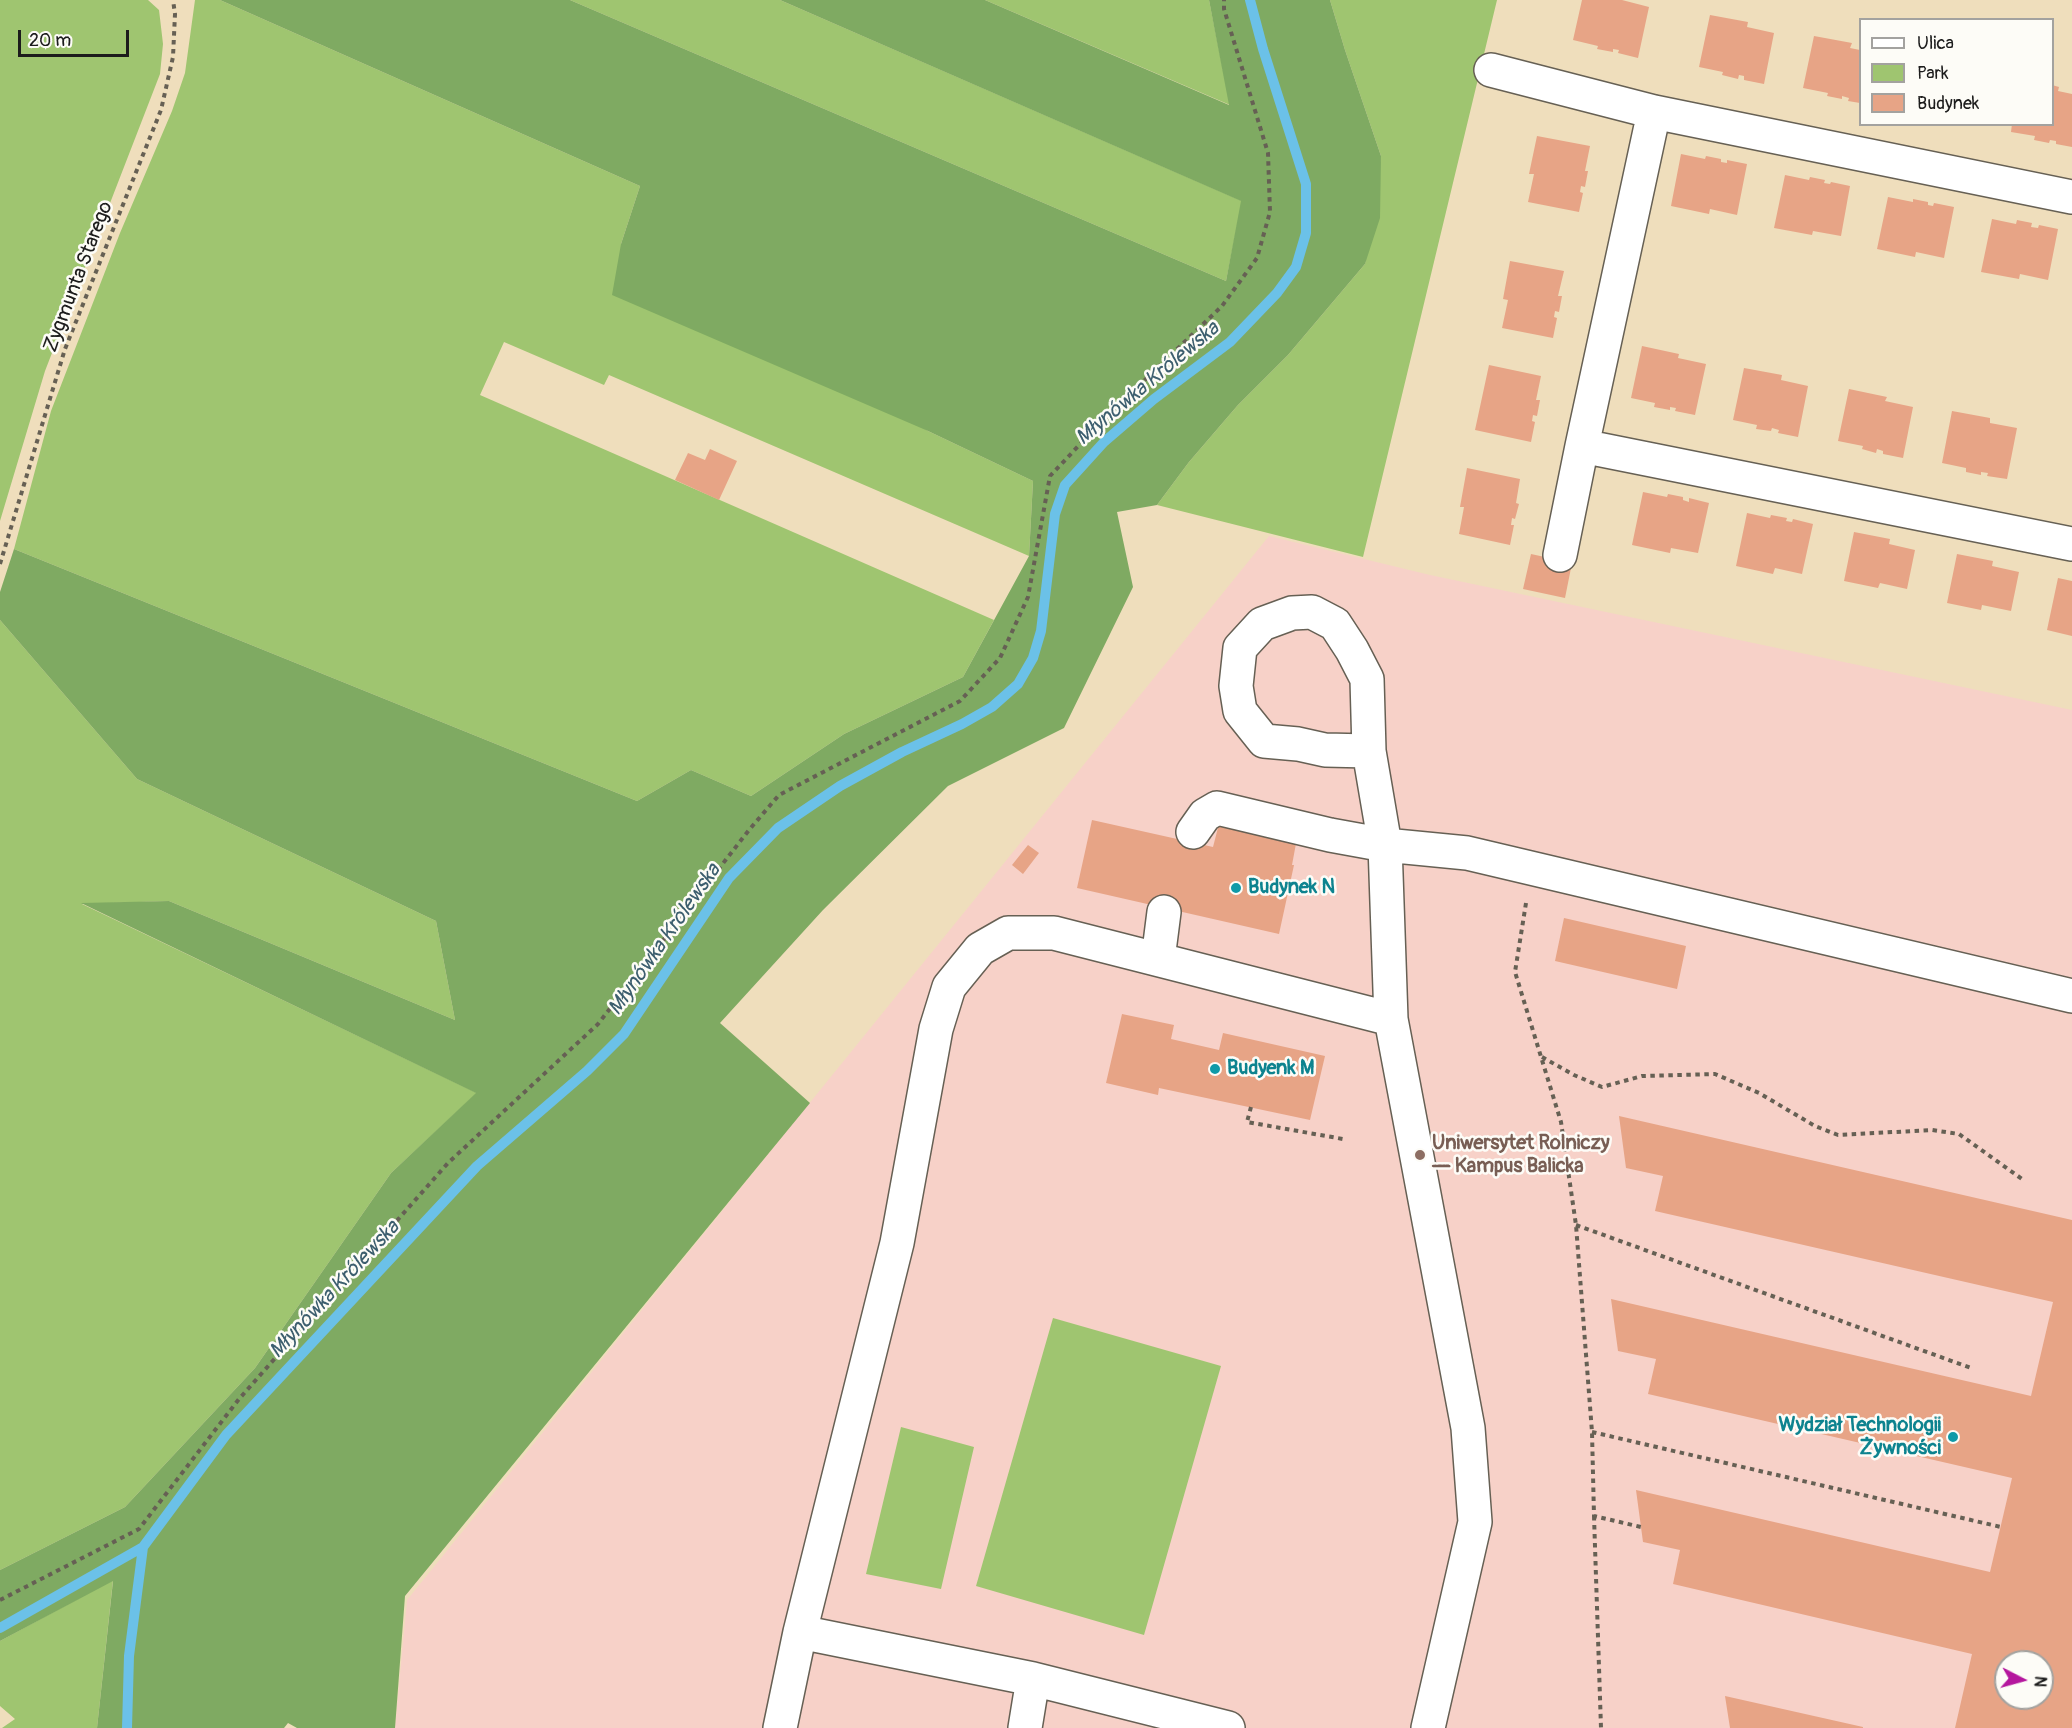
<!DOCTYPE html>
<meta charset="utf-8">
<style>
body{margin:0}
#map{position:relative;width:2072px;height:1728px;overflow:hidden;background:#efdebc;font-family:Pangolin,sans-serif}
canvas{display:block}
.legend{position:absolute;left:1859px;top:18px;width:195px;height:108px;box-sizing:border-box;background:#fdfcf7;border:2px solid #a3a29f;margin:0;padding:8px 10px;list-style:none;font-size:18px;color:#1c1c1c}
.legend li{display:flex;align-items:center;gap:12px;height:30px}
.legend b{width:30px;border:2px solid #a3a29f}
.north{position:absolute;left:1994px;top:1650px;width:60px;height:60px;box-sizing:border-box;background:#fdfcf7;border:2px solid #a3a29f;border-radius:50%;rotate:96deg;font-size:16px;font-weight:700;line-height:24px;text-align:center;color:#1c1c1c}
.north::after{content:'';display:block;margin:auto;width:21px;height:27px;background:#b5179e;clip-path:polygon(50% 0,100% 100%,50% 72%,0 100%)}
.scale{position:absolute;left:18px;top:30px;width:111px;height:27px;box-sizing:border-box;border:3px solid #1c1c1c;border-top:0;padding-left:8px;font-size:18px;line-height:21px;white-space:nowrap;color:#1c1c1c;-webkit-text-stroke:4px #fdfcf7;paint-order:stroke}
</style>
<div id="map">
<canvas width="2072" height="1728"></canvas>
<ul class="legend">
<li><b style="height:8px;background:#fff"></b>Ulica</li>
<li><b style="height:16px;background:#9fc570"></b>Park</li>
<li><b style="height:16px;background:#e7a486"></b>Budynek</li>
</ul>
<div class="north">N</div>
<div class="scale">20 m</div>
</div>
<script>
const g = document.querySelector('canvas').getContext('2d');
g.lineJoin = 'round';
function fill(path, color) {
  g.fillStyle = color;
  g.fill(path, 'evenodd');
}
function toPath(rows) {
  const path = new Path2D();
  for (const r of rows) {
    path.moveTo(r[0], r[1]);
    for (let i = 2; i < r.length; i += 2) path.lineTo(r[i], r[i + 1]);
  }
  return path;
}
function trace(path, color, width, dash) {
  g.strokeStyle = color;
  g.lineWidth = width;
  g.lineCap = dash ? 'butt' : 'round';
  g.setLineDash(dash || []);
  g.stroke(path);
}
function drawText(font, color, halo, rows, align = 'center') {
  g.font = font + ' Pangolin,sans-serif';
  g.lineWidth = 5;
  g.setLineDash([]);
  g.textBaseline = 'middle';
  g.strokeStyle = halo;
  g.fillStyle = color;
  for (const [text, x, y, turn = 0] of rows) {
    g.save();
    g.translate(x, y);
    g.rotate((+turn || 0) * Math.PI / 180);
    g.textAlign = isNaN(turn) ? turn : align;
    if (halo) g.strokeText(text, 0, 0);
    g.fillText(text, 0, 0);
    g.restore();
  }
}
fill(toPath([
 [1269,536,1430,575,2072,710,2072,1728,395,1728,407,1600],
 [2006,1662,2042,1662,2042,1698,2006,1698]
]), '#f7d1c8');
fill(toPath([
 [0,0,148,0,159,10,163,44,160,74,45,371,0,521],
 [195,0,220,0,640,186,621,244,928,431,1033,481,1029,556,609,375,604,385,504,342,480,395,994,620,963,677,844,734,751,796,691,770,637,801,14,549,51,411,120,233,172,111,185,73],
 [570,0,780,0,1242,201,1226,281],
 [985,0,1209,0,1230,105],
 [1330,0,1497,0,1363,557,1157,505,1189,462,1238,405,1288,355,1365,264,1381,156,1345,50],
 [0,620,137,779,436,921,455,1020,169,901,82,904,477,1093,391,1173,255,1368,125,1507,0,1570],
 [1053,1318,1221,1366,1144,1635,976,1586],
 [901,1427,974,1447,941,1589,866,1574],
 [113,1580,97,1728,2,1728,15,1719,0,1706,0,1641]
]), '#9fc570');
fill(toPath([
 [220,0,570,0,1226,281,1241,201,780,0,985,0,1229,105,1209,0,1330,0,1345,50,1381,156,1380,218,1365,264,1288,355,1238,405,1189,462,1157,505,1117,512,1133,587,1064,728,948,786,823,910,720,1023,810,1103,405,1596,395,1728,297,1728,288,1723,284,1728,97,1728,113,1581,0,1641,0,1570,125,1507,255,1368,391,1173,476,1093,81,903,169,901,455,1020,436,921,137,779,0,620,0,592,14,549,637,801,691,770,751,796,844,734,963,677,1029,556,1033,481,928,431,612,295,621,244,640,186]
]), '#7faa62');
trace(toPath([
 [0,1628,143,1547],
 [127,1728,129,1656,143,1547,226,1435,477,1166,587,1071,624,1034,729,878,778,828,840,786,902,752,962,724,992,707,1018,684,1033,658,1041,631,1055,514,1065,485,1104,442,1154,399,1230,342,1277,293,1296,267,1306,233,1306,184,1263,49,1250,0]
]), '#6bc1e8', 10);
fill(toPath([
 [1582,0,1622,0,1649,7,1638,58,1618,53,1619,50,1613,49,1613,52,1597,49,1598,46,1573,40],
 [1710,15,1748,22,1747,27,1774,33,1764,84,1744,80,1744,76,1739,75,1738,79,1722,75,1723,72,1699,67],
 [1814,36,1852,43,1850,48,1860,50,1860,103,1848,101,1849,98,1842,96,1842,99,1827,96,1828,93,1803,88],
 [2052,85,2059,87,2058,91,2072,94,2072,147,2056,144,2056,141,2050,140,2049,143,2034,140,2035,136,2011,132,2012,124,2052,124],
 [1537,136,1590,146,1585,171,1588,171,1585,187,1581,186,1580,192,1583,193,1579,212,1528,202,1534,174,1529,174],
 [1681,154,1705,159,1706,156,1721,159,1721,162,1727,163,1727,160,1747,164,1737,215,1710,209,1709,214,1671,206],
 [1785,175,1809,180,1810,177,1825,180,1824,183,1830,184,1831,182,1850,186,1841,236,1813,231,1812,235,1774,228],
 [1888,197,1913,202,1913,199,1928,202,1928,205,1933,206,1934,203,1954,207,1944,258,1916,252,1915,257,1877,249],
 [1992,219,2016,224,2017,220,2032,223,2031,227,2038,228,2039,225,2058,229,2048,280,2020,274,2019,279,1981,272],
 [1510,261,1564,271,1558,296,1562,296,1559,312,1555,311,1554,317,1557,318,1553,338,1502,328,1508,300,1503,299],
 [1642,346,1679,354,1678,358,1706,364,1695,415,1675,411,1676,408,1670,407,1670,410,1654,407,1655,403,1631,398],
 [1489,365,1541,376,1536,400,1540,400,1537,416,1533,415,1532,421,1535,422,1531,442,1475,430],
 [1744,368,1782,375,1781,380,1808,386,1798,437,1778,433,1779,430,1772,428,1771,431,1756,429,1757,425,1733,420],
 [1849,389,1887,397,1885,401,1913,407,1903,458,1883,454,1883,451,1877,449,1876,453,1862,449,1863,446,1838,441],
 [1952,411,1990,418,1990,423,2017,428,2007,479,1987,476,1988,473,1981,472,1981,475,1966,472,1966,468,1942,463],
 [710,449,737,461,719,500,675,480,688,453,705,460],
 [1467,468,1520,479,1516,503,1519,504,1515,519,1512,518,1511,525,1514,525,1510,545,1459,534,1464,507,1460,507],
 [1643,492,1667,497,1668,494,1683,497,1683,500,1689,502,1689,498,1709,503,1698,553,1671,548,1670,553,1632,545],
 [1747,513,1770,518,1771,515,1787,518,1786,521,1792,522,1793,519,1813,524,1802,574,1775,568,1773,574,1736,566],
 [1854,532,1890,539,1889,544,1915,550,1907,589,1880,583,1878,588,1844,581],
 [1531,554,1572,563,1565,598,1523,589],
 [1957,554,1993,561,1992,566,2019,572,2011,611,1982,605,1981,610,1947,603],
 [2058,578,2072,581,2072,636,2047,630],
 [1092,820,1213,847,1220,820,1297,838,1292,865,1294,865,1279,934,1077,888],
 [1028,845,1039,853,1023,874,1012,865],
 [1564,918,1686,946,1677,989,1555,961],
 [1122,1014,1174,1025,1171,1039,1219,1050,1223,1033,1325,1056,1310,1120,1159,1088,1158,1095,1106,1083],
 [1619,1116,2072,1220,2072,1728,1955,1728,1972,1654,1673,1584,1680,1550,1643,1542,1636,1490,1990,1572,2012,1478,1648,1394,1656,1359,1618,1351,1611,1299,2031,1396,2053,1302,1655,1211,1663,1176,1626,1168],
 [2006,1662,2042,1662,2042,1698,2006,1698],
 [1725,1696,1863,1727,1863,1728,1730,1728]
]), '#e7a486');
const minor = toPath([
 [1491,70,1654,112,2072,197],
 [1582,446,2072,544],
 [1560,555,1582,446,1654,112],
 [1369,751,1325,750,1298,744,1264,741,1240,711,1236,686,1240,648,1262,624,1292,613,1312,612,1335,624,1352,650,1367,679,1369,751,1385,845,1391,1019],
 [1193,832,1205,815,1217,808,1330,835,1385,845,1467,853,2072,996],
 [1158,959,1164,912],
 [780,1728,800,1632],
 [1025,1728,1033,1679],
 [1228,1728,1033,1679,800,1632,897,1243,936,1029,949,987,980,949,1008,933,1054,933,1391,1019,1468,1428,1475,1522,1428,1728]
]);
trace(minor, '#666054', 36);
trace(toPath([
 [0,564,65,349,161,110,173,57,175,14,173,0],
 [1526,903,1515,972,1561,1122,1576,1225,1592,1432,1594,1516,1641,1527],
 [1542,1057,1574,1075,1602,1087,1642,1076,1715,1074,1759,1093,1815,1126,1838,1135,1932,1130,1959,1134,2022,1179],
 [1251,1107,1247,1122,1343,1139],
 [1576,1225,1971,1368],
 [1592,1432,2001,1527],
 [1594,1516,1601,1728],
 [0,1600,139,1529,239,1399,448,1163,598,1024,749,830,779,795,960,701,1000,658,1028,597,1050,476,1102,421,1222,306,1257,258,1270,212,1268,153,1224,9,1224,0]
]), '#666054', 4, [4.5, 4.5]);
trace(minor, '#fff', 33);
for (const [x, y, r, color] of [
 [1236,888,6,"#0f9aa8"],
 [1215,1069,6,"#0f9aa8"],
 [1420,1155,6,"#8d6e63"],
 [1953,1437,6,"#0f9aa8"]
]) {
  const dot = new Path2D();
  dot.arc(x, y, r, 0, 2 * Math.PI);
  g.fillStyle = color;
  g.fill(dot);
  trace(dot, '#fdfcf7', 2);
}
drawText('20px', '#1c1c1c', '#fdfcf7', [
 ["Zygmunta Starego",79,277,-69]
]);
drawText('bold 20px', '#0d838f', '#fdfcf7', [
 ["Budynek N",1248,888],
 ["Budyenk M",1227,1069],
 ["Wydział Technologii",1941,1426,"right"],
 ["Żywności",1941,1449,"right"]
], 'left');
drawText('bold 20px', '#785e54', '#fdfcf7', [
 ["Uniwersytet Rolniczy",1432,1144],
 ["— Kampus Balicka",1432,1167]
], 'left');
drawText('italic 21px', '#3c5e6e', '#fdfcf7', [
 ["Młynówka Królewska",1148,384,-40],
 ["Młynówka Królewska",665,940,-55],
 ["Młynówka Królewska",335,1290,-47]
]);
</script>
